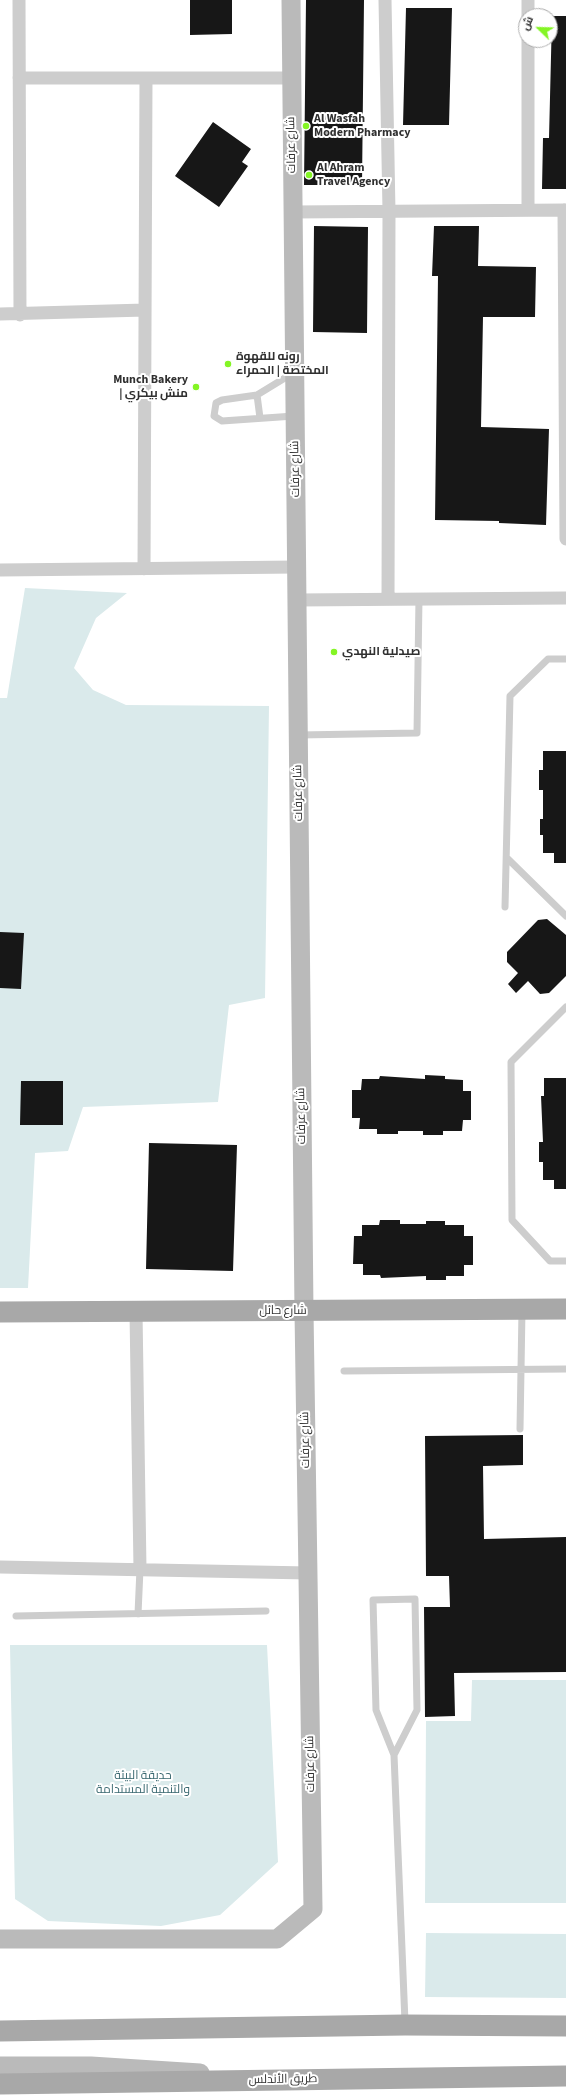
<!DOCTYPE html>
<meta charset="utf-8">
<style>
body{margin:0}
#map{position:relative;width:566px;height:2099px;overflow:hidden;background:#fff;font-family:"Source Sans 3",Cairo,sans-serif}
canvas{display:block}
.north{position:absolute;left:518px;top:8px;width:40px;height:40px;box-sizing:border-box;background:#fff;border:1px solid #acacac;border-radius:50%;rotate:293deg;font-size:11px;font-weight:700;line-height:16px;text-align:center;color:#303030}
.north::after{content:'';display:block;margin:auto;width:14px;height:18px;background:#84f524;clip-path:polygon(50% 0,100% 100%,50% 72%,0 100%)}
</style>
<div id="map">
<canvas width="566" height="2099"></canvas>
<div class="north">ش</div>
</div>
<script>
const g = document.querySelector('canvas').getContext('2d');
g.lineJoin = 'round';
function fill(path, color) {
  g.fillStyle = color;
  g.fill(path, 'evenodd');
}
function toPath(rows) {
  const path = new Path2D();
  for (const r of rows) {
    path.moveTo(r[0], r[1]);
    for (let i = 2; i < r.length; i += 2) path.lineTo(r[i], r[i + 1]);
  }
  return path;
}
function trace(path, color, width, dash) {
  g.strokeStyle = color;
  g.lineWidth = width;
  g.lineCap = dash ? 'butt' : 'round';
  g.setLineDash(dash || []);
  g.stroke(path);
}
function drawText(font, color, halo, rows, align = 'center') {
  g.font = font + ' "Source Sans 3",Cairo,sans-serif';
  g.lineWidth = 4;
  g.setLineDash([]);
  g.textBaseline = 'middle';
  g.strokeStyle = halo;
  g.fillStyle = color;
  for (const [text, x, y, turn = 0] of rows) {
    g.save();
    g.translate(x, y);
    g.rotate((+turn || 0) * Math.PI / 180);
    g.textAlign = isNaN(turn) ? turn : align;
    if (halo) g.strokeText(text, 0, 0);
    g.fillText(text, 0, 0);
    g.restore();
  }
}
fill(toPath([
 [25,588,127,593,96,618,74,668,93,690,126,705,269,706,265,998,229,1005,218,1102,83,1107,68,1151,35,1153,28,1288,0,1288,0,698,7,698],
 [10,1645,267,1645,278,1862,220,1915,161,1926,48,1921,15,1899],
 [472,1680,566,1680,566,1903,425,1903,426,1721,471,1721],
 [426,1933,566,1934,566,1998,425,1997]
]), '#daeaeb');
fill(toPath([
 [190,0,232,0,232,34,190,35],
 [306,0,364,0,362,185,304,185],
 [406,8,452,8,449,125,403,125],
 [552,16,566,16,566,189,542,189,543,138,549,138],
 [213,122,251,149,242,162,248,166,219,207,175,176],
 [314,226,368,227,367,333,313,332],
 [434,226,479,226,478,266,536,267,535,317,483,317,481,427,549,429,546,525,499,523,499,521,435,520,438,276,432,276],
 [543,751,566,751,566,863,554,863,554,853,543,853,543,835,540,835,540,819,543,819,543,790,539,790,539,770,543,770],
 [547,919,566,935,566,976,549,993,540,994,528,981,516,993,508,984,518,973,507,962,507,952,538,920],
 [0,932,24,933,21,989,0,988],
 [425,1075,445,1076,445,1079,463,1080,463,1091,471,1091,471,1120,463,1120,462,1131,443,1131,443,1135,423,1135,423,1131,398,1131,398,1134,377,1134,377,1129,359,1129,360,1118,352,1118,352,1090,361,1090,362,1079,379,1079,380,1076,425,1079],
 [544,1078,566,1078,566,1189,554,1189,554,1180,543,1180,543,1162,539,1162,539,1142,543,1142,541,1096,544,1096],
 [21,1081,63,1081,63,1125,20,1125],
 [149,1143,237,1145,233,1271,146,1269],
 [380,1220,400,1220,400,1224,426,1224,426,1221,445,1221,445,1225,464,1225,464,1236,473,1236,473,1265,464,1265,464,1276,446,1276,446,1280,426,1280,426,1276,381,1278,380,1275,363,1275,363,1264,353,1264,354,1236,362,1236,362,1225,379,1225],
 [523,1435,523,1465,483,1466,484,1539,566,1537,566,1672,454,1673,455,1716,425,1717,424,1607,450,1607,449,1576,426,1576,425,1436]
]), '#171717');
trace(toPath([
 [293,373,257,395,222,400,216,403,214,416,222,421,294,416],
 [257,395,260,418],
 [299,735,417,733,419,598],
 [507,858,566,916],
 [505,907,510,696,548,659,566,659],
 [566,1007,511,1062,512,1220,550,1261,566,1261],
 [344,1371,566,1369],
 [520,1429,522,1310],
 [415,1599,417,1710,394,1755,376,1710,373,1600,415,1599],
 [138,1614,140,1569],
 [16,1616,266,1611],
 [394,1755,405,2022]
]), '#cdcdcd', 7);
trace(toPath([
 [19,0,20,315],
 [385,0,389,211,388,599],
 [528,0,528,16],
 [528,40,528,210],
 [19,78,291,78],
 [564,210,566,539],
 [293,212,566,210],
 [0,314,145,310],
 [144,569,146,78],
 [0,570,297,567],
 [297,600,566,598],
 [136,1312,140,1569],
 [0,1567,308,1573]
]), '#cdcdcd', 13);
trace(toPath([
 [0,1939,277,1939,313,1909,304,1311,291,0],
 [0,2066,91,2066,200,2073]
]), '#bababa', 19);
trace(toPath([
 [0,1312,566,1309],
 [0,2031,405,2025,566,2026],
 [0,2084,566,2076]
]), '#a8a8a8', 21);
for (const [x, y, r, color] of [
 [306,126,4,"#84f524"],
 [309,175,4,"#84f524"],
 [228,364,4,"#84f524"],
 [196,387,4,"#84f524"],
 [334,652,4,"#84f524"]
]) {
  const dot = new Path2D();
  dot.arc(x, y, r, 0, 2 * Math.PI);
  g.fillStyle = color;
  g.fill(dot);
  trace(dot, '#fff', 1.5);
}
drawText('bold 12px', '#303030', '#fff', [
 ["Al Wasfah",314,119],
 ["Modern Pharmacy",314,133],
 ["Al Ahram",317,168],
 ["Travel Agency",317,182],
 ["رونه للقهوة",236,357],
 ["المختصة | الحمراء",236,371],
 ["Munch Bakery",188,380,"right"],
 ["| منش بيكري",188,394,"right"],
 ["صيدلية النهدي",342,652]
], 'left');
drawText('12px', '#303030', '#fff', [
 ["شارع عرفات",292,145,-91],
 ["شارع عرفات",296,469,-91],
 ["شارع عرفات",299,793,-91],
 ["شارع عرفات",302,1116,-91],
 ["شارع حائل",283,1311],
 ["شارع عرفات",306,1440,-91],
 ["شارع عرفات",311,1764,-91],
 ["طريق الأندلس",283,2080,-1]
]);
drawText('12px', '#396870', '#fff', [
 ["حديقة البيئة",143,1776],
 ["والتنمية المستدامة",143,1790]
]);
</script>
